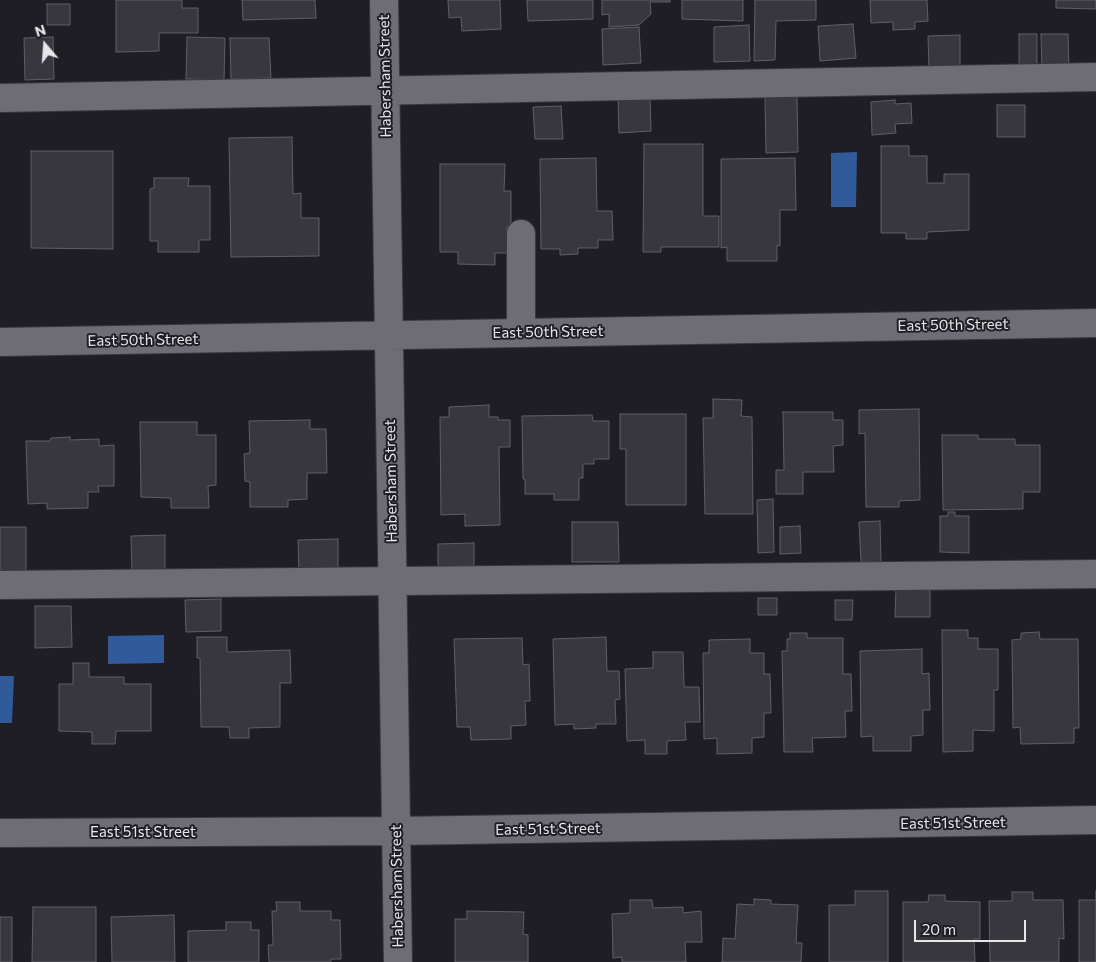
<!DOCTYPE html>
<style>
body{margin:0}
#map{position:relative;width:1096px;height:962px;overflow:hidden;background:#1f1e25;font-family:Commissioner,sans-serif}
canvas{display:block}
.north{position:absolute;left:20px;top:20px;width:50px;height:50px;-webkit-text-stroke:4px #1f1e25;paint-order:stroke;rotate:342deg;font-size:14px;font-weight:700;line-height:20px;text-align:center;color:#e6e5ea}
.north::after{content:'';display:block;margin:auto;width:18px;height:22px;background:#e6e5ea;clip-path:polygon(50% 0,100% 100%,50% 72%,0 100%)}
.scale{position:absolute;left:914px;top:920px;width:112px;height:22px;box-sizing:border-box;border:2px solid #e6e5ea;border-top:0;padding-left:6px;font-size:15px;line-height:18px;white-space:nowrap;color:#e6e5ea;-webkit-text-stroke:4px #1f1e25;paint-order:stroke}
</style>
<div id="map">
<canvas width="1096" height="962"></canvas>
<div class="north">N</div>
<div class="scale">20 m</div>
</div>
<script>
const g = document.querySelector('canvas').getContext('2d');
g.lineJoin = 'round';
function fill(path, color) {
  g.fillStyle = color;
  g.fill(path, 'evenodd');
}
function toPath(rows) {
  const path = new Path2D();
  for (const r of rows) {
    path.moveTo(r[0], r[1]);
    for (let i = 2; i < r.length; i += 2) path.lineTo(r[i], r[i + 1]);
  }
  return path;
}
function trace(path, color, width, dash) {
  g.strokeStyle = color;
  g.lineWidth = width;
  g.lineCap = dash ? 'butt' : 'round';
  g.setLineDash(dash || []);
  g.stroke(path);
}
function drawText(font, color, halo, rows, align = 'center') {
  g.font = font + ' Commissioner,sans-serif';
  g.lineWidth = 4;
  g.setLineDash([]);
  g.textBaseline = 'middle';
  g.strokeStyle = halo;
  g.fillStyle = color;
  for (const [text, x, y, turn = 0] of rows) {
    g.save();
    g.translate(x, y);
    g.rotate((+turn || 0) * Math.PI / 180);
    g.textAlign = isNaN(turn) ? turn : align;
    if (halo) g.strokeText(text, 0, 0);
    g.fillText(text, 0, 0);
    g.restore();
  }
}
fill(toPath([
 [857,152,856,207,831,207,831,153],
 [164,635,164,663,108,664,108,636],
 [0,676,14,676,12,723,0,723]
]), '#315a9a');
const building = toPath([
 [116,0,182,0,182,8,198,8,198,33,159,33,159,51,116,52,116,0],
 [242,0,315,0,316,18,243,20,242,0],
 [448,0,500,0,501,29,462,31,461,17,449,18,448,0],
 [527,0,593,0,593,19,528,21,527,0],
 [602,0,670,0,670,2,650,2,651,14,639,25,609,27,609,14,602,15,602,0],
 [682,0,743,0,743,21,682,19,682,0],
 [755,0,816,0,816,20,776,21,775,60,754,61,755,0],
 [870,0,927,0,928,21,915,22,915,29,893,30,893,22,871,23,870,0],
 [1056,0,1096,0,1096,9,1056,8,1056,0],
 [47,4,70,4,70,25,47,25,47,4],
 [853,24,856,58,820,61,818,26,853,24],
 [749,25,750,61,714,62,714,27,749,25],
 [639,27,641,63,603,65,602,29,639,27],
 [1019,34,1037,34,1037,70,1019,71,1019,34],
 [1041,34,1068,34,1069,71,1042,71,1041,34],
 [960,35,960,70,929,71,928,36,960,35],
 [53,37,54,79,25,80,24,38,53,37],
 [187,37,225,38,224,80,186,79,187,37],
 [230,38,269,38,271,78,231,79,230,38],
 [765,97,797,97,798,152,766,153,765,97],
 [650,98,651,131,619,133,618,99,650,98],
 [895,100,895,104,911,103,912,123,895,124,896,133,872,135,871,102,895,100],
 [997,105,1025,105,1025,137,997,137,997,105],
 [561,106,563,139,535,139,533,107,561,106],
 [292,137,293,194,301,193,301,218,319,218,319,256,231,257,229,138,292,137],
 [644,144,703,144,703,216,719,216,719,247,661,247,661,252,643,252,644,144],
 [881,146,909,146,909,156,927,156,927,183,944,183,944,174,969,174,969,230,927,232,927,239,906,239,906,233,881,233,881,146],
 [31,151,113,151,113,249,31,248,31,151],
 [596,158,597,211,612,211,613,240,598,240,598,248,578,248,578,254,560,255,560,249,541,249,540,159,596,158],
 [795,158,796,210,780,210,780,246,777,245,777,261,727,261,727,247,721,248,721,159,795,158],
 [440,164,505,164,504,191,511,191,511,227,507,227,507,253,495,253,495,265,458,264,458,252,440,252,440,164],
 [154,178,189,178,188,186,210,186,210,240,199,240,199,252,158,252,158,241,150,241,150,189,154,188,154,178],
 [713,399,742,400,741,416,752,417,753,514,705,514,703,418,713,418,713,399],
 [489,405,489,417,498,417,498,420,510,420,510,447,499,447,500,525,465,526,465,514,441,515,440,417,449,417,449,407,489,405],
 [919,409,920,500,899,501,899,507,866,507,865,433,859,434,859,410,919,409],
 [783,412,833,412,833,420,843,420,843,445,833,446,834,472,803,472,803,494,776,494,776,470,784,470,783,412],
 [620,414,686,414,686,505,626,505,626,449,620,449,620,414],
 [592,415,593,421,609,421,609,459,594,459,594,464,583,464,583,478,579,478,579,500,554,500,554,494,525,494,525,479,523,479,522,416,592,415],
 [310,420,310,429,326,429,327,473,307,473,307,499,288,500,288,507,250,507,250,482,245,481,244,454,250,453,249,421,310,420],
 [140,422,197,422,197,435,216,435,216,485,208,486,209,508,171,508,171,498,141,497,140,422],
 [942,435,978,435,978,439,1015,439,1015,445,1040,445,1040,492,1023,492,1023,509,943,510,942,435],
 [70,437,70,440,99,439,99,446,114,445,114,486,98,486,99,492,88,492,88,508,47,509,47,503,28,504,26,441,50,441,51,438,70,437],
 [773,499,774,552,758,553,757,500,773,499],
 [948,512,955,512,955,516,969,516,969,553,940,552,940,516,948,516,948,512],
 [880,521,881,562,861,562,859,522,880,521],
 [572,522,618,522,619,562,572,562,572,522],
 [800,526,801,553,780,554,780,527,800,526],
 [0,527,26,527,26,575,0,575,0,527],
 [165,535,165,570,132,570,131,536,165,535],
 [338,539,338,571,299,572,298,540,338,539],
 [474,543,474,566,438,567,438,544,474,543],
 [896,589,930,590,930,617,895,617,896,589],
 [758,598,777,598,777,615,758,615,758,598],
 [221,599,221,631,186,632,185,600,221,599],
 [835,600,853,600,852,620,835,620,835,600],
 [35,606,71,606,72,647,35,648,35,606],
 [942,630,968,630,968,638,978,638,978,649,998,649,998,690,994,690,994,731,973,730,973,751,943,752,942,630],
 [1039,632,1040,639,1078,639,1079,728,1074,728,1074,743,1021,744,1020,727,1013,728,1012,640,1021,639,1021,633,1039,632],
 [790,633,807,633,807,638,843,638,843,674,851,674,852,711,845,711,846,737,812,738,813,752,784,752,782,651,787,651,787,639,790,639,790,633],
 [197,637,227,637,227,652,290,650,291,683,280,683,280,727,249,728,249,738,230,738,229,727,201,727,200,658,197,658,197,637],
 [606,637,607,671,619,671,620,699,615,700,616,724,596,724,596,728,574,729,574,724,555,725,553,639,606,637],
 [522,638,523,665,529,664,530,701,525,701,526,725,511,726,511,739,471,740,470,727,457,727,454,639,522,638],
 [750,639,750,653,764,653,764,674,770,674,771,713,764,713,764,737,752,738,752,753,717,754,717,738,704,739,703,653,709,653,709,640,750,639],
 [922,649,922,674,929,673,930,710,923,710,923,735,911,736,911,751,873,751,873,736,861,737,860,651,922,649],
 [653,652,683,652,684,687,699,687,700,722,685,722,686,740,667,741,667,754,645,754,645,740,627,741,625,669,653,668,653,652],
 [73,663,89,663,89,677,124,677,124,684,151,684,151,731,116,731,115,744,92,744,92,732,59,731,59,684,73,684,73,663],
 [855,891,888,891,888,962,829,962,829,905,855,905,855,891],
 [1096,891,1096,962,1079,962,1079,900,1096,900,1096,891],
 [1012,892,1033,892,1033,900,1063,900,1064,939,1059,938,1059,962,990,962,989,901,1012,901,1012,892],
 [929,895,945,895,945,901,980,902,980,939,974,939,975,962,903,962,903,902,928,902,929,895],
 [754,899,771,900,771,904,798,905,796,943,802,943,801,962,722,962,723,938,735,939,737,904,754,905,754,899],
 [630,900,652,900,653,908,683,907,683,913,701,911,702,942,685,942,686,962,622,962,622,957,613,958,612,914,630,913,630,900],
 [276,902,300,902,300,911,331,911,331,920,340,920,341,959,331,959,331,962,269,962,268,945,273,945,272,911,277,911,276,902],
 [33,907,96,907,96,962,32,962,33,907],
 [467,911,524,912,523,934,528,935,528,962,455,962,455,919,467,919,467,911],
 [174,915,175,962,112,962,111,917,174,915],
 [0,917,12,917,12,962,0,962,0,917],
 [226,922,251,922,251,930,259,930,259,962,188,962,188,931,226,930,226,922]
]);
fill(building, '#38373e');
trace(building, '#605f67', 1);
const minor = toPath([
 [384,0,398,962],
 [0,98,1096,77],
 [521,234,521,333],
 [0,342,1096,323],
 [0,585,1096,574],
 [0,833,396,831,1096,820]
]);
trace(minor, '#3a393e', 30);
trace(minor, '#6e6d75', 28);
drawText('15px', '#e6e5ea', '#1f1e25', [
 ["Habersham Street",385,76,-91],
 ["East 50th Street",953,325,-1],
 ["East 50th Street",548,332,-1],
 ["East 50th Street",143,340,-1],
 ["Habersham Street",391,481,-91],
 ["East 51st Street",953,823,-1],
 ["East 51st Street",548,829,-1],
 ["East 51st Street",143,832],
 ["Habersham Street",397,886,-91]
]);
</script>
